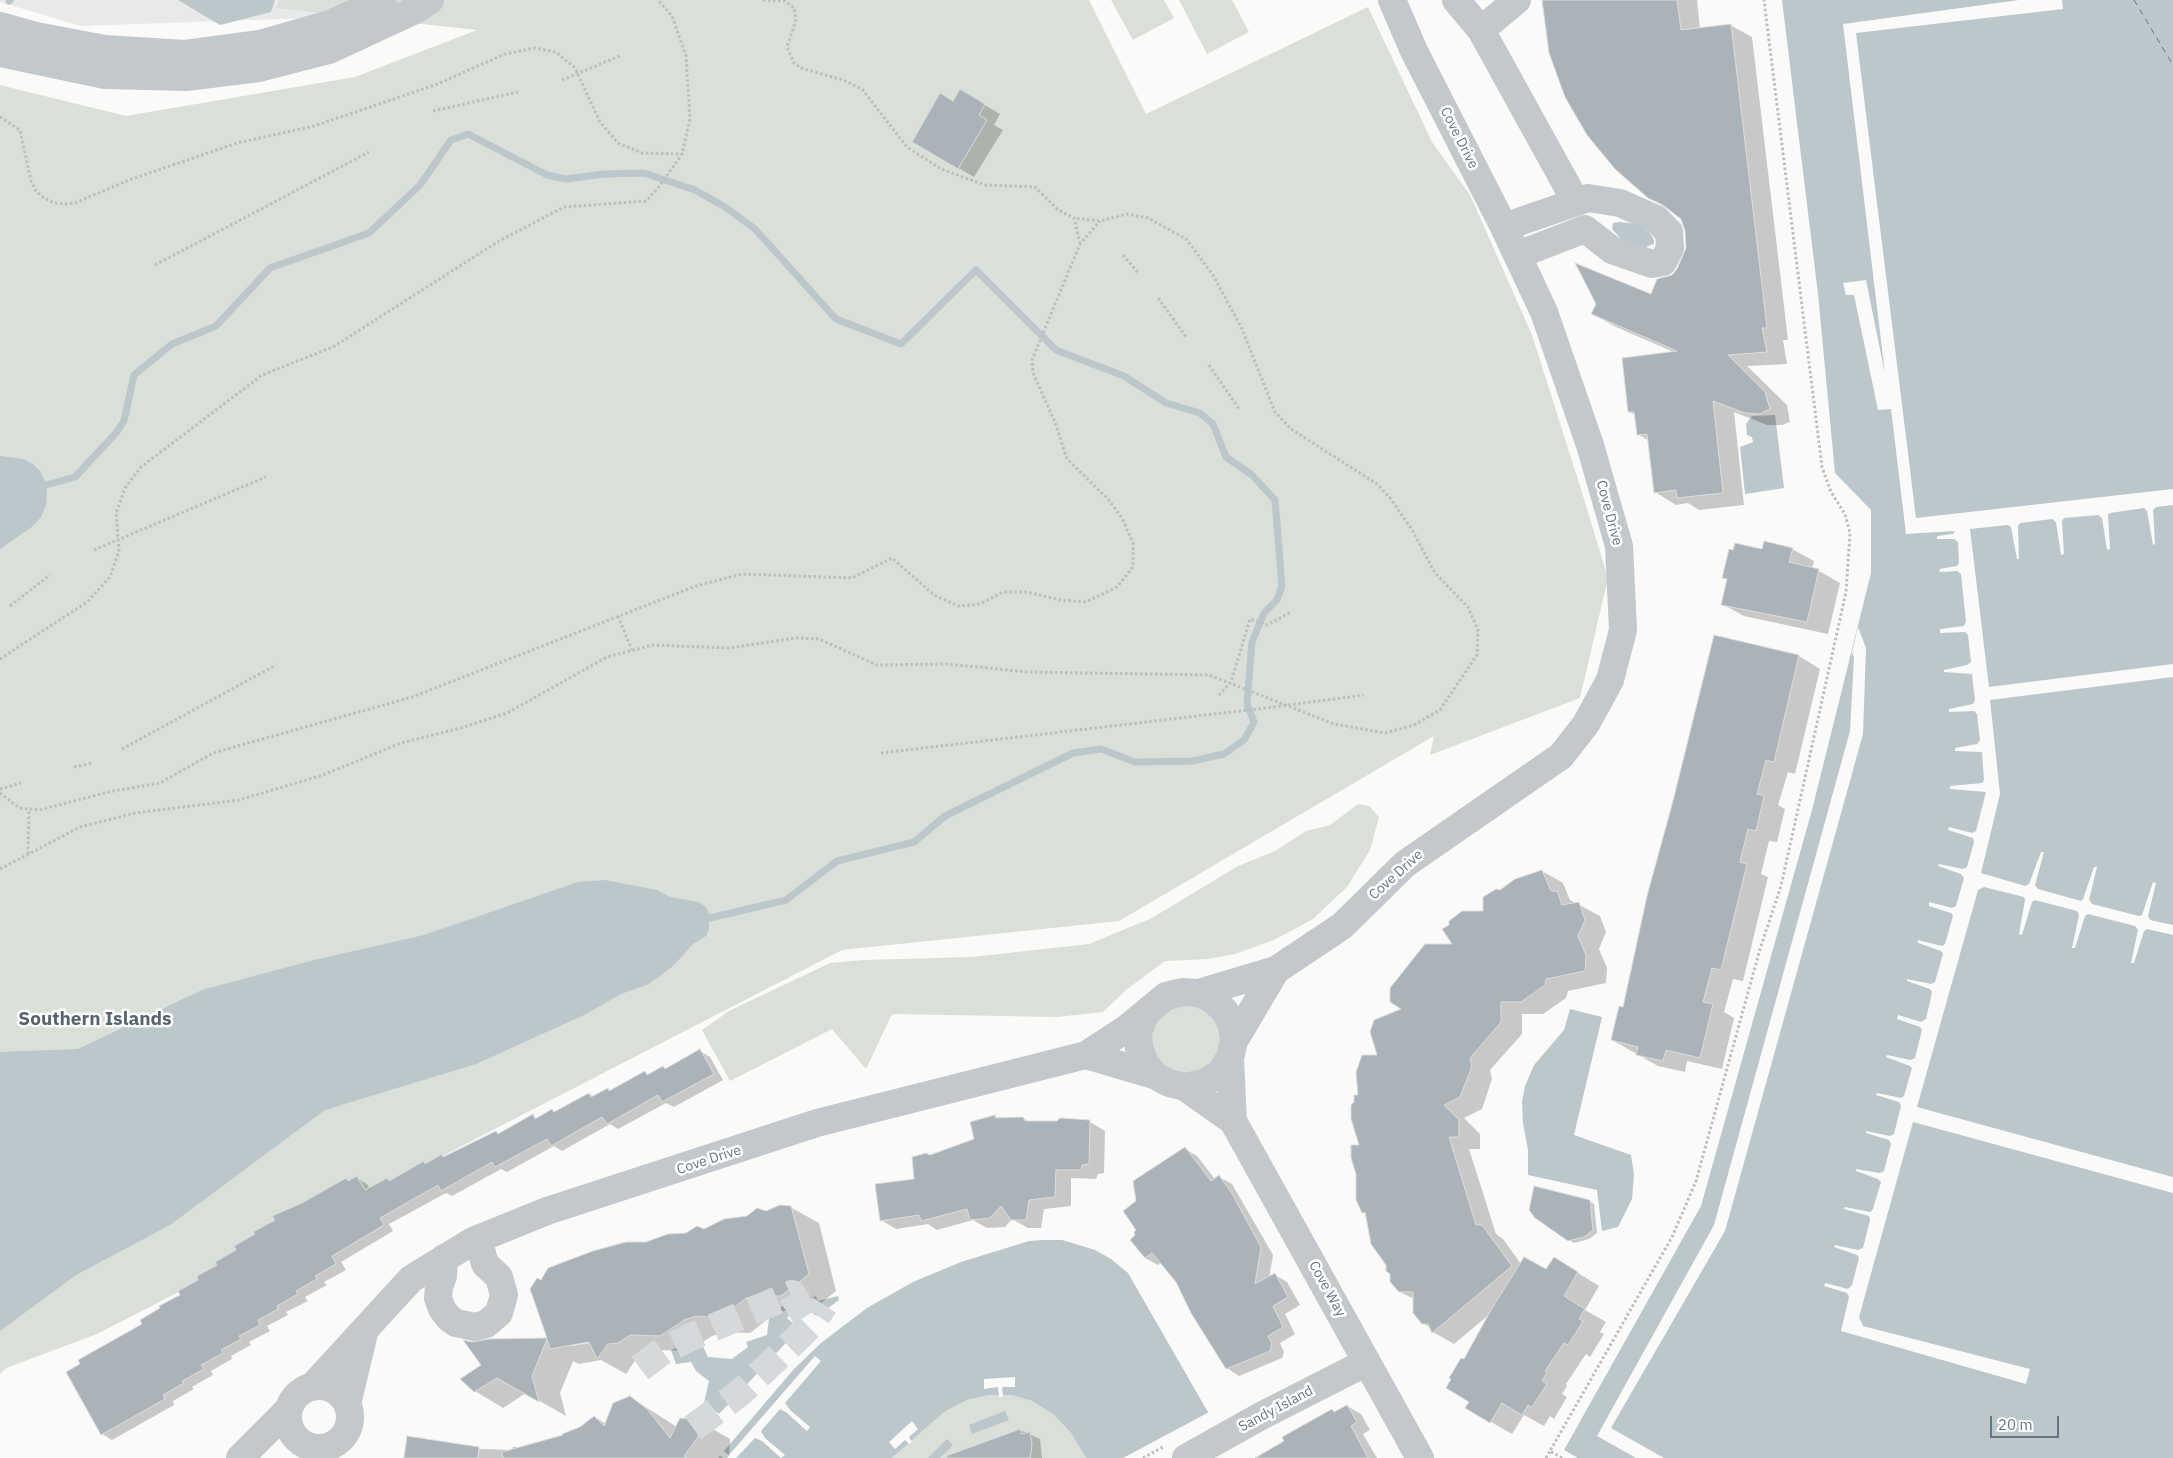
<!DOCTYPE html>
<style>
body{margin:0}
#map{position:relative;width:2173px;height:1458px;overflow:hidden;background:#fafaf8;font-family:"IBM Plex Sans",sans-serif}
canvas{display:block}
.scale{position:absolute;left:1990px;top:1416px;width:69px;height:22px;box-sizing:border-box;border:2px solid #657683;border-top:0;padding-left:6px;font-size:15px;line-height:18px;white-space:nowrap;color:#657683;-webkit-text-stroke:4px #fff;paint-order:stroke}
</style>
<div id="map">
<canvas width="2173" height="1458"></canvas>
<div class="scale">20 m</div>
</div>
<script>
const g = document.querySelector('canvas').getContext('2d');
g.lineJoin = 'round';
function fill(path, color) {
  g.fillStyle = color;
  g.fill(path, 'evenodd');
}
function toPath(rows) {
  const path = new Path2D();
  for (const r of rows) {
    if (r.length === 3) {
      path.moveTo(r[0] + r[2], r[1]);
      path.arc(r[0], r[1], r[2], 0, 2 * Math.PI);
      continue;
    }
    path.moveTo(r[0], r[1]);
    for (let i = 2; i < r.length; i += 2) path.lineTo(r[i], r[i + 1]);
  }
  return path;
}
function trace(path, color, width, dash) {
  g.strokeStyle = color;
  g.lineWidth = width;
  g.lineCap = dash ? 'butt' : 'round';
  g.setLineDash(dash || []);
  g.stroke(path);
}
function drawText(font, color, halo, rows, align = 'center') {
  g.font = font + ' "IBM Plex Sans",sans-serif';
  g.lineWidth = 5;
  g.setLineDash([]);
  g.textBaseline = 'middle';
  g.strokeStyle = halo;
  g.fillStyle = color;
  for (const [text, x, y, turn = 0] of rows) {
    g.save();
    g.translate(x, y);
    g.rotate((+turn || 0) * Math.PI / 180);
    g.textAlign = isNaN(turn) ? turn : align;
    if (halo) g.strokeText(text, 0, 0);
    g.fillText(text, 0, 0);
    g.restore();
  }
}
fill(toPath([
 [0,0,340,0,311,18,81,26,0,2]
]), '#e8e9e9');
fill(toPath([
 [279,0,1089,0,1146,114,1368,7,1432,142,1470,195,1532,335,1579,483,1608,578,1580,698,1430,755,1434,736,1119,921,842,950,97,1334,6,1368,0,1374,0,85,126,116,355,77,477,30,276,8],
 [1111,0,1164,0,1174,18,1133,40],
 [1179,0,1232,0,1249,32,1207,54],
 [1358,804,1369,806,1379,817,1370,850,1347,887,1313,919,1274,940,1235,954,1208,959,1165,961,1126,990,1103,1012,1057,1017,892,1014,866,1069,832,1029,730,1081,702,1030,729,1011,830,963,864,960,972,957,1089,944,1152,918,1238,866,1275,851,1306,831,1330,825],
 [1186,1038,35],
 [990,1395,1011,1395,1032,1401,1054,1415,1071,1433,1086,1458,892,1458,944,1412,967,1400]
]), '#dadfd7');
fill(toPath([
 [178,0,275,0,271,12,220,25],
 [1782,0,2173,0,2173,1458,1578,1458,1564,1450,1701,1206,1812,810,1871,573,1871,510,1835,473,1818,294],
 [1619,222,1630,223,1642,226,1650,233,1654,240,1654,244,1643,248,1623,241,1612,229,1613,223],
 [1775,415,1784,488,1745,494,1740,447,1753,442,1752,437,1747,435,1746,424,1752,416],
 [0,456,23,459,33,464,40,471,45,481,47,493,46,505,41,517,33,526,0,549],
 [605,880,657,890,670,897,698,902,706,907,709,914,709,929,706,936,693,944,673,966,649,984,621,994,584,1015,476,1064,325,1110,170,1225,76,1275,0,1331,0,1052,78,1049,202,990,314,960,424,935,578,882],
 [1570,1009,1602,1017,1574,1135,1631,1155,1634,1174,1632,1199,1618,1227,1602,1231,1597,1190,1528,1175,1528,1150,1523,1123,1522,1102,1525,1086,1534,1065,1564,1030],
 [1043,1240,1062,1240,1095,1250,1111,1259,1128,1273,1205,1407,1237,1458,1086,1458,1071,1433,1054,1415,1032,1401,1011,1395,990,1395,967,1400,944,1412,892,1458,718,1458,794,1369,821,1343,867,1308,913,1282,961,1262,1029,1241],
 [816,1296,818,1301,838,1296,839,1300,817,1316,813,1314,811,1305,800,1308,796,1302],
 [789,1304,792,1310,787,1318,799,1329,719,1414,704,1403,709,1381,696,1371,691,1362,676,1364,671,1350,700,1340,708,1357,732,1359,748,1347,746,1342,767,1335,770,1311],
 [1005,1411,1009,1420,972,1434,969,1425],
 [947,1439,953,1445,940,1458,928,1458]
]), '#bbc7cb');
fill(toPath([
 [2019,0,2062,0,2063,9,1856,33,1916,518,2173,489,2173,505,2156,507,2153,510,2155,544,2153,545,2147,511,2144,508,2110,513,2108,515,2110,549,2107,550,2102,518,2098,515,2064,518,2062,521,2064,554,2061,555,2056,522,2052,519,2020,523,2018,526,2019,559,2017,559,2011,527,2008,525,1970,529,1989,687,2173,664,2173,677,1990,700,2000,794,1981,873,2025,886,2029,884,2041,852,2044,852,2035,885,2038,889,2081,901,2083,899,2094,867,2097,867,2089,900,2092,904,2139,916,2142,915,2153,882,2156,883,2148,916,2150,920,2173,925,2173,935,2147,929,2144,931,2134,963,2131,963,2138,930,2135,926,2088,914,2085,916,2075,948,2072,948,2079,915,2077,911,2035,900,2032,902,2022,935,2019,934,2025,900,2024,897,1984,887,1978,890,1917,1107,2173,1177,2173,1193,1913,1122,1859,1317,1863,1326,2030,1369,2026,1384,1841,1331,1849,1297,1847,1293,1824,1286,1825,1283,1848,1289,1852,1285,1859,1258,1857,1255,1834,1247,1835,1245,1858,1250,1863,1248,1870,1220,1869,1216,1844,1209,1845,1207,1870,1212,1873,1209,1881,1182,1878,1179,1856,1171,1856,1169,1880,1173,1884,1171,1891,1144,1889,1140,1866,1133,1866,1131,1890,1136,1894,1134,1901,1106,1899,1102,1876,1095,1877,1093,1901,1098,1904,1096,1912,1068,1910,1066,1886,1057,1887,1055,1910,1060,1915,1058,1922,1030,1920,1027,1897,1019,1898,1015,1921,1022,1926,1019,1932,992,1930,989,1907,981,1907,979,1931,984,1935,982,1943,954,1941,951,1918,943,1918,940,1942,946,1945,944,1953,916,1951,913,1929,906,1929,902,1952,908,1956,906,1964,878,1961,874,1938,866,1939,864,1963,869,1967,867,1974,842,1973,838,1948,830,1949,827,1972,833,1976,831,1986,792,1950,789,1950,786,1982,783,1984,780,1982,752,1955,751,1955,748,1977,744,1980,740,1977,714,1974,711,1949,712,1949,709,1973,704,1975,700,1972,674,1944,672,1944,670,1967,665,1971,662,1968,635,1965,632,1940,633,1940,629,1964,626,1966,621,1961,574,1957,571,1940,572,1939,569,1957,566,1959,563,1958,542,1954,539,1937,539,1937,536,1953,534,1955,531,1906,534,1891,409,1878,410,1854,295,1846,295,1843,283,1866,280,1885,374,1843,24],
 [1858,627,1866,648,1863,734,1725,1231,1611,1428,1664,1458,1636,1458,1597,1436,1714,1225,1850,731,1854,657,1852,653],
 [815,1356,821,1361,785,1403,790,1410,810,1427,807,1431,787,1413,780,1409,761,1431,765,1438,785,1455,781,1458,762,1441,755,1438,736,1458,723,1458,718,1454,722,1450,729,1455],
 [1015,1377,1015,1387,1002,1387,1003,1397,999,1397,998,1387,984,1389,984,1379],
 [1211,1411,1240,1458,1123,1458],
 [912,1421,918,1429,909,1437,912,1442,909,1444,905,1440,895,1449,889,1442]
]), '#fafaf8');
fill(toPath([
 [1548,0,1697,0,1700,29,1730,25,1752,37,1788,340,1783,340,1787,364,1747,366,1787,405,1790,422,1782,425,1767,425,1734,412,1744,505,1699,510,1688,503,1676,505,1655,492,1649,441,1638,434,1636,415,1629,412,1676,353,1614,326,1593,314,1652,296,1678,270,1687,247,1686,231,1682,219,1649,197],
 [961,91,1000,114,994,125,1003,130,974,177,913,142,954,102],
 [1792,549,1814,561,1812,569,1819,571,1840,583,1828,634,1744,616,1722,604,1728,580,1723,577,1763,550],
 [1715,636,1799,656,1820,669,1795,774,1788,772,1778,805,1785,809,1777,842,1769,841,1761,874,1768,877,1743,981,1733,979,1724,1012,1734,1018,1722,1069,1687,1061,1685,1072,1658,1066,1612,1040,1624,1009],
 [1542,871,1563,883,1570,900,1600,916,1606,932,1599,949,1607,968,1606,983,1568,991,1566,998,1543,1014,1522,1014,1522,1034,1490,1070,1492,1079,1482,1109,1464,1118,1480,1134,1480,1149,1469,1149,1496,1234,1503,1239,1521,1264,1546,1271,1575,1271,1599,1286,1585,1310,1606,1322,1600,1332,1604,1334,1590,1357,1586,1354,1566,1384,1567,1386,1562,1394,1567,1397,1554,1419,1550,1416,1544,1426,1524,1415,1512,1434,1491,1422,1471,1402,1465,1361,1490,1314,1454,1344,1433,1332,1431,1328,1422,1323,1414,1299,1400,1292,1367,1214,1362,1212,1360,1096,1404,1010,1454,945,1500,891],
 [700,1051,710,1057,723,1080,674,1107,666,1103,618,1129,610,1124,562,1151,554,1146,507,1172,501,1169,452,1196,446,1193,389,1224,393,1231,341,1262,346,1270,324,1282,327,1285,305,1297,308,1301,286,1312,288,1315,267,1326,270,1331,249,1342,251,1345,231,1356,232,1359,211,1371,213,1375,192,1387,194,1389,173,1401,174,1405,112,1440,102,1434,143,1325,237,1250,303,1204,346,1179,350,1181,357,1178,367,1184,370,1189,387,1179,391,1181,424,1163,427,1164,442,1156,445,1158,496,1132,500,1135,533,1116,538,1119,552,1111,556,1112,589,1094,594,1097,608,1089,611,1091,645,1073,649,1075,663,1067,667,1069],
 [995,1116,1000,1119,1023,1118,1030,1122,1090,1122,1105,1131,1104,1173,1098,1174,1096,1179,1071,1178,1071,1206,1044,1209,1041,1228,1028,1228,1012,1219,1005,1227,987,1228,973,1220,937,1230,928,1224,896,1229,881,1220,916,1180,930,1157,975,1140,972,1123],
 [1185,1149,1197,1156,1215,1179,1219,1177,1232,1184,1273,1255,1269,1278,1275,1275,1287,1282,1300,1305,1285,1314,1295,1334,1280,1343,1284,1352,1282,1358,1239,1376,1227,1368,1177,1282,1161,1262,1158,1265,1145,1258,1137,1235,1137,1202],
 [1589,1201,1594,1204,1597,1233,1589,1239,1574,1243,1569,1240],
 [790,1207,819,1223,836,1291,810,1312,784,1311,774,1314,750,1333,725,1332,712,1336,689,1351,658,1350,647,1358,636,1359,626,1374,601,1360,579,1364,573,1361,560,1393,566,1416,526,1393,503,1408,475,1391,483,1366,472,1344,490,1341,548,1339,542,1282,647,1243,704,1230],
 [595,1339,596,1342,571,1346,571,1344],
 [630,1397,677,1427,681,1419,699,1421,730,1439,729,1456,727,1458,404,1458,408,1438,481,1449,512,1450,513,1447,525,1447,565,1436,581,1429,595,1417,606,1424],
 [1347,1406,1361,1414,1370,1430,1363,1434,1377,1458,1269,1458,1335,1413],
 [1020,1430,1040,1439,1042,1458,958,1458]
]), '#0003');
trace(toPath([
 [9,1,10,0],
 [46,485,75,477,116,433,124,421,134,375,172,344,216,326,270,268,369,233,420,185,451,140,468,134,547,175,566,179,604,174,644,173,695,190,725,207,755,229,836,319,901,344,976,270,1056,350,1124,376,1166,403,1200,413,1213,424,1226,457,1252,475,1275,500,1282,586,1277,600,1264,613,1252,642,1247,704,1254,722,1244,740,1224,754,1192,761,1135,762,1101,749,1073,753,945,816,914,842,837,861,786,900,710,918]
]), '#bbc7cb', 7);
trace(toPath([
 [2134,0,2173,65]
]), '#60757c', 1, [6, 5]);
const building = toPath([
 [1542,0,1677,0,1681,30,1731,24,1767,328,1762,328,1767,352,1728,355,1765,392,1770,409,1760,414,1745,413,1713,401,1723,493,1677,498,1676,490,1654,493,1647,434,1637,435,1634,412,1628,412,1622,358,1677,351,1591,314,1596,304,1575,263,1651,294,1657,279,1672,275,1677,269,1686,248,1685,231,1681,219,1663,205,1648,198,1615,169,1587,135,1565,97,1549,53,1542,0],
 [960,89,985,104,979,115,987,120,958,169,912,142,940,93,953,101,960,89],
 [1764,541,1793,548,1789,562,1819,569,1807,622,1721,605,1727,579,1722,578,1729,549,1733,550,1735,543,1762,549,1764,541],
 [1714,635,1799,655,1774,762,1766,760,1757,794,1764,796,1756,831,1748,829,1740,862,1747,864,1721,970,1712,968,1703,1002,1713,1004,1700,1058,1666,1050,1663,1061,1636,1055,1638,1047,1611,1040,1619,1006,1623,1007,1647,896,1673,801,1714,635],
 [1542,870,1551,891,1557,891,1562,905,1579,902,1585,920,1578,936,1586,955,1585,971,1546,979,1545,985,1521,1002,1501,1002,1501,1022,1470,1058,1472,1066,1460,1097,1444,1105,1459,1120,1459,1137,1449,1137,1476,1225,1482,1225,1512,1266,1432,1333,1428,1324,1422,1324,1413,1313,1413,1292,1399,1292,1390,1282,1390,1274,1386,1271,1386,1265,1371,1244,1365,1212,1362,1213,1356,1200,1356,1174,1351,1158,1351,1145,1359,1145,1351,1119,1351,1105,1354,1102,1354,1095,1358,1095,1356,1072,1362,1055,1377,1055,1370,1032,1374,1020,1401,1009,1390,1002,1390,988,1425,944,1452,944,1442,929,1449,925,1449,921,1462,911,1483,911,1483,897,1496,889,1500,890,1515,879,1542,870],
 [700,1049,714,1074,662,1102,658,1095,607,1124,602,1117,551,1146,547,1139,495,1167,492,1162,441,1191,438,1185,380,1218,384,1225,332,1256,336,1264,315,1276,317,1279,296,1291,298,1294,277,1306,278,1309,258,1320,260,1325,239,1336,241,1339,221,1350,223,1353,201,1365,204,1369,182,1381,184,1383,163,1395,165,1399,101,1435,66,1372,80,1364,78,1360,142,1324,140,1320,160,1308,159,1306,180,1295,178,1291,198,1280,197,1276,217,1265,215,1262,236,1250,234,1246,255,1234,253,1232,275,1220,272,1216,302,1203,346,1178,348,1181,357,1176,365,1190,387,1178,389,1181,424,1161,425,1164,442,1154,443,1157,496,1131,498,1134,533,1114,535,1119,552,1109,554,1112,589,1093,591,1097,608,1088,609,1091,645,1071,647,1075,663,1066,665,1069,700,1049],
 [995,1115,995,1118,1023,1117,1025,1121,1057,1121,1060,1118,1090,1120,1089,1164,1082,1165,1081,1170,1056,1170,1055,1197,1029,1200,1026,1220,1011,1220,1001,1206,990,1218,970,1220,967,1209,921,1221,919,1215,880,1221,875,1184,914,1179,912,1157,926,1153,930,1155,974,1139,970,1122,995,1115],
 [1185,1147,1211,1181,1219,1175,1231,1192,1261,1247,1255,1284,1275,1273,1288,1297,1273,1306,1283,1327,1268,1336,1272,1344,1270,1351,1226,1369,1191,1313,1176,1282,1152,1253,1145,1258,1130,1240,1135,1235,1134,1232,1136,1230,1123,1211,1136,1201,1133,1181,1185,1147],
 [1534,1186,1590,1200,1593,1230,1584,1237,1568,1241,1535,1218,1529,1210,1534,1186],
 [780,1205,791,1206,809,1274,781,1296,755,1296,746,1298,721,1318,696,1316,684,1320,660,1336,630,1335,618,1343,608,1344,597,1359,589,1342,550,1349,547,1339,532,1376,539,1402,497,1378,474,1392,460,1379,481,1365,463,1340,472,1342,489,1339,547,1338,530,1289,537,1278,541,1280,548,1268,593,1251,626,1242,646,1242,668,1234,686,1233,697,1226,704,1229,724,1219,747,1216,757,1208,766,1211,780,1205],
 [1524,1257,1546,1269,1554,1257,1578,1272,1564,1296,1585,1309,1579,1319,1583,1321,1568,1345,1564,1343,1545,1371,1547,1372,1542,1381,1547,1384,1532,1407,1528,1405,1522,1415,1502,1403,1490,1423,1465,1408,1469,1402,1446,1388,1451,1379,1449,1378,1461,1358,1464,1359,1491,1310,1524,1257],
 [630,1396,647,1409,670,1438,680,1418,699,1420,698,1437,684,1456,686,1458,503,1458,502,1452,563,1435,562,1434,580,1427,594,1416,604,1426,613,1403,630,1396],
 [1347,1405,1357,1422,1351,1426,1368,1458,1255,1458,1284,1441,1282,1437,1332,1409,1334,1412,1347,1405],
 [1020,1429,1022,1434,1030,1432,1032,1445,1030,1458,947,1458,946,1456,1020,1429],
 [407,1436,479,1447,478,1458,404,1458,407,1436]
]);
fill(building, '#aab3b9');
trace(building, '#dcdcda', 1);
trace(toPath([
 [640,1368,664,1350,691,1337,792,1294,811,1325],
 [693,1428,741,1392,811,1325,824,1305]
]), '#d5d9db', 28, [28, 14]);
trace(toPath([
 [763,0,785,1,794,8,796,20,787,47,794,63,801,68,843,80,862,89,907,147,941,169,985,185,1035,187,1058,210,1074,218,1080,243],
 [562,80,622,55],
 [433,111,518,92],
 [0,117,20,130,31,181,36,191,44,198,54,203,64,204,75,203,129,180,237,143,314,126,435,85,505,54,535,48,556,52,575,68,600,122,618,143,642,153,682,154],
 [1123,255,1139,274],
 [155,265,369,152],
 [1158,298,1187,338],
 [1209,365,1239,409],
 [94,550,266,477],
 [10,606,50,575],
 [618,616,632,650],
 [0,659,87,602,110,577,119,551,116,513,125,488,141,467,262,375,333,347,499,241,564,207,646,201,658,188,682,154,690,119,686,56,672,16,658,0],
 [1219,695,1231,682,1250,619,1267,625,1291,612],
 [122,749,276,665],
 [881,753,1266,708,1364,695],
 [74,767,92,763],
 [0,789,21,783],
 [0,793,19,808,39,810,113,791,160,783,213,753,412,697,696,586,742,574,852,578,892,558,934,595,958,606,980,604,1003,592,1027,592,1061,600,1086,602,1117,587,1133,567,1133,543,1122,518,1108,499,1067,459,1055,422,1033,373,1032,360,1080,244,1100,221],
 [28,854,29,810],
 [0,869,80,827,135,813,239,800,323,775,401,743,461,728,507,713,607,657,653,645,729,648,796,638,819,639,877,665,946,664,1028,672,1209,675,1334,724,1385,733,1414,725,1440,710,1477,655,1478,630,1468,607,1435,573,1411,528,1390,498,1377,484,1291,429,1275,412,1242,329,1213,275,1186,239,1148,218,1127,214,1100,221,1074,218],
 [1143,1458,1163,1447],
 [1546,1458,1550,1451],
 [1562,1458,1550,1451,1672,1237,1696,1181,1760,949,1781,886,1846,592,1850,533,1845,514,1831,492,1822,467,1764,0]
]), '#bbbfc2', 3, [2.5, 2.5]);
trace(toPath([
 [1456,0,1481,30,1576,202],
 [0,26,36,36,105,49,185,54,260,44,330,24,383,0],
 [1481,30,1517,0],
 [0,53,105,75,186,77,259,68,329,50,415,10,430,0],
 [1504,227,1588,198,1620,203,1656,219,1669,232,1670,248,1663,262,1652,264,1612,250,1585,229,1518,255],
 [1199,993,1276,970,1342,926,1405,864,1561,756,1586,724,1610,680,1623,630,1619,546,1590,445,1544,312,1504,227,1414,51,1392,0],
 [1150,1009,1143,1018,1138,1033,1139,1048,1145,1063,1154,1075],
 [1086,1055,1154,1075,1169,1083,1185,1087,1204,1083,1220,1073,1230,1058,1234,1041,1276,970],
 [1230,1058,1233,1121],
 [1185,1087,1233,1121,1420,1458],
 [444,1258,443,1276,439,1287,438,1298,442,1309,449,1318,456,1323,475,1327,486,1324,499,1313,504,1295,499,1277,485,1264,478,1239],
 [319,1417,31],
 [312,1387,411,1279,473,1241,547,1211,817,1123,1086,1055,1126,1029,1166,996,1183,992,1199,993,1213,1000,1225,1011,1232,1025,1234,1041],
 [347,1404,364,1333],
 [240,1458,289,1409],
 [1186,1458,1261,1416,1367,1362]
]), '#c3c8cc', 28);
drawText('14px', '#657683', '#fff', [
 ["Cove Drive",1459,138,63],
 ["Cove Drive",1609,513,75],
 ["Cove Drive",1396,875,-42],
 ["Cove Drive",709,1160,-18],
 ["Cove Way",1327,1289,61],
 ["Sandy Island",1276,1409,-28]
]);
drawText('bold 19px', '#57646e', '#fff', [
 ["Southern Islands",95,1020]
]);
</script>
